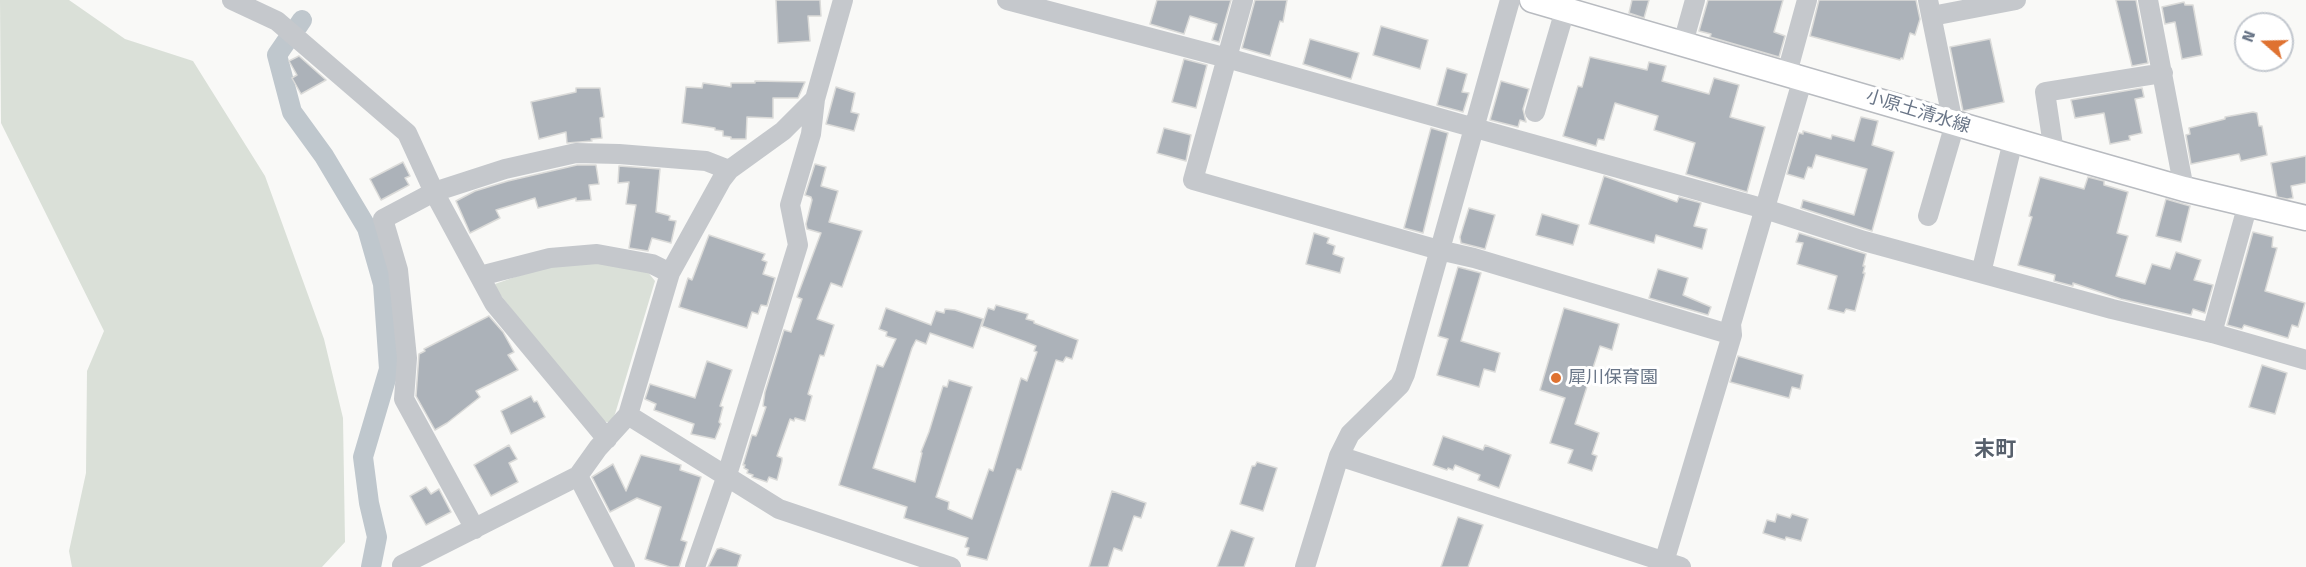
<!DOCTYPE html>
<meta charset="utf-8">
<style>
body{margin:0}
#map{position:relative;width:2306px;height:567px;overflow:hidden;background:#f9f9f7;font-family:"Fira Sans",sans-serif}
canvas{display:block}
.north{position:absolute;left:2234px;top:12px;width:60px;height:60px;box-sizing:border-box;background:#fff;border:2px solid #c3c8cf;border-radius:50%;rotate:290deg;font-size:16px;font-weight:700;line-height:24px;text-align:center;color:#697587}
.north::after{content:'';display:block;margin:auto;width:21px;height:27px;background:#df7231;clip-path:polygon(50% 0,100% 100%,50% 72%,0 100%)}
</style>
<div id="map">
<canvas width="2306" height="567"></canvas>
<div class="north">N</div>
</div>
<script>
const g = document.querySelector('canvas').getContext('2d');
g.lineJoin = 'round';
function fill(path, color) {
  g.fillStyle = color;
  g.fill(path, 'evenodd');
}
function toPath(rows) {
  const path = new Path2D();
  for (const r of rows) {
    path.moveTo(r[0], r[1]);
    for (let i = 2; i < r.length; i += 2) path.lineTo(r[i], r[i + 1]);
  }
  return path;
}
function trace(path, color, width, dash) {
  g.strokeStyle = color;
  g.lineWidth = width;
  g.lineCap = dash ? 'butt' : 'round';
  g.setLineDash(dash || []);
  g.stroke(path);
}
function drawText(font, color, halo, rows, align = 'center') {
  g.font = font + ' "Fira Sans","Noto Sans JP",sans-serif';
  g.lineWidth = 6;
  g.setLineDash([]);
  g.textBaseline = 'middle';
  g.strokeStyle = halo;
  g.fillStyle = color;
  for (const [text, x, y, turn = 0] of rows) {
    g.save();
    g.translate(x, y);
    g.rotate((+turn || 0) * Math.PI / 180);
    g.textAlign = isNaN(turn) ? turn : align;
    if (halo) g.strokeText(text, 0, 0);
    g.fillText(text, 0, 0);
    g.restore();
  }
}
fill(toPath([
 [0,0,69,0,125,39,193,61,265,176,324,339,343,418,345,542,322,567,72,567,69,551,86,473,87,371,104,331,1,123],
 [600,261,647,271,655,281,615,414,610,423,600,420,498,292,495,284,555,263]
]), '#dae0d8');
trace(toPath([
 [298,26,302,20],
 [288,39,277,55,292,112,324,156,367,228,383,284,389,369,363,457,369,503,377,537,371,567]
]), '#bfc7cd', 20);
const building = toPath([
 [776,0,820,0,821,16,808,16,810,41,778,43,776,0],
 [1157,0,1231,0,1219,42,1212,40,1217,24,1190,16,1184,34,1150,24,1157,0],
 [1255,0,1287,0,1283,22,1280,21,1270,56,1242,48,1255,0],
 [1632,0,1649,0,1644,18,1629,13,1632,0],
 [1708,0,1783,0,1774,32,1785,36,1779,57,1710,37,1711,34,1699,31,1708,0],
 [1819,0,1916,0,1920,19,1915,35,1910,33,1903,59,1901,58,1900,60,1810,36,1819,0],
 [2116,0,2136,0,2148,63,2132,66,2116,0],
 [2184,2,2185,5,2193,5,2202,55,2182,59,2175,22,2165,24,2162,7,2184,2],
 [1381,26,1428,40,1420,69,1373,55,1381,26],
 [1310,39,1359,53,1351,79,1303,64,1310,39],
 [1990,39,2004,102,1963,111,1950,47,1990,39],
 [299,56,326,80,301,94,292,78,297,75,289,61,299,56],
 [1590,57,1647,70,1649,62,1666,66,1662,81,1709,94,1714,78,1739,85,1730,117,1765,127,1747,192,1686,174,1695,143,1654,130,1658,116,1615,103,1604,140,1598,139,1596,146,1563,136,1578,86,1582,87,1590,57],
 [1184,59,1207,65,1196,108,1172,102,1184,59],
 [1447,68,1467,74,1462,92,1469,93,1463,112,1437,105,1447,68],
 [755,81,805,82,798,98,773,98,773,118,747,117,746,139,731,139,731,137,723,136,723,131,715,130,715,128,682,123,686,87,702,88,703,83,731,87,731,83,755,83,755,81],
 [1501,81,1529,89,1523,109,1526,122,1520,120,1518,127,1490,120,1501,81],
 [836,87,855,93,851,112,859,114,854,131,826,124,836,87],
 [576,88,600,88,604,117,600,118,602,138,591,139,592,141,567,143,566,132,539,139,531,102,576,92,576,88],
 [2142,88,2144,97,2135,99,2142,133,2129,136,2130,140,2110,144,2104,113,2075,118,2071,100,2142,88],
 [2253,112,2257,113,2259,126,2262,126,2267,155,2241,161,2239,154,2191,164,2186,135,2190,134,2189,128,2225,119,2225,117,2253,112],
 [1861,117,1878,121,1872,145,1894,152,1872,231,1801,208,1803,200,1854,215,1867,169,1816,155,1812,168,1808,167,1804,179,1787,174,1799,133,1803,134,1803,131,1831,139,1832,135,1854,141,1861,117],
 [1164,128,1191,135,1186,161,1157,153,1164,128],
 [1431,128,1448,133,1423,233,1404,228,1431,128],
 [2306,156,2306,183,2291,186,2293,198,2287,199,2277,197,2271,163,2306,156],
 [403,162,410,176,405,178,409,185,381,200,370,179,403,162],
 [815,164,826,167,821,186,838,191,829,222,862,231,842,287,831,283,817,319,834,325,824,356,820,355,808,394,812,396,805,421,795,418,794,421,790,419,777,456,782,458,782,461,777,480,769,477,767,482,752,477,753,475,747,473,748,470,744,468,745,465,743,465,752,435,756,436,758,431,766,407,763,406,765,392,784,330,791,332,802,299,797,297,821,233,807,229,806,224,812,200,811,197,805,195,815,164],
 [577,165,596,165,599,184,589,185,591,200,576,201,576,198,538,208,535,198,496,210,500,218,470,233,456,201,475,191,508,181,577,165],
 [619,166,660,169,656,212,670,216,669,220,676,221,671,243,652,238,648,251,629,248,636,205,626,204,629,182,618,183,619,166],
 [1604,176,1677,202,1679,197,1701,203,1694,226,1707,229,1702,249,1656,235,1654,243,1589,224,1604,176],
 [2040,177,2084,189,2088,177,2104,181,2104,185,2128,192,2117,233,2128,236,2116,276,2145,284,2152,264,2170,269,2176,252,2201,260,2194,280,2213,285,2205,313,2193,309,2191,315,2121,299,2073,283,2073,286,2054,281,2055,275,2018,265,2032,217,2029,216,2040,177],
 [2166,199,2190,206,2181,242,2156,236,2166,199],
 [1469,208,1495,215,1485,249,1461,243,1460,237,1469,208],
 [1542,214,1579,225,1573,245,1536,235,1542,214],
 [2253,232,2273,237,2272,247,2277,248,2265,291,2305,303,2298,327,2292,325,2288,338,2244,325,2242,329,2227,325,2253,232],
 [1314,233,1329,238,1327,243,1335,246,1333,254,1344,258,1340,273,1306,264,1314,233],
 [1799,233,1866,254,1863,266,1865,266,1863,273,1865,273,1855,311,1846,309,1844,313,1828,309,1837,276,1797,264,1803,243,1796,242,1799,233],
 [709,235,765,254,762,260,767,262,763,274,775,278,767,306,761,305,758,314,752,312,747,328,679,307,688,278,692,280,709,235],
 [1458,267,1481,273,1461,341,1500,353,1495,372,1484,369,1479,387,1437,375,1448,339,1438,336,1458,267],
 [1658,269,1688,278,1683,295,1711,307,1708,315,1649,298,1658,269],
 [996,305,1028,314,1026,319,1034,321,1034,323,1078,340,1072,359,1066,357,1063,362,1056,360,1021,470,1017,469,987,560,967,555,969,548,965,547,968,538,904,518,907,507,839,485,877,365,883,367,896,339,886,336,887,332,879,329,886,308,931,325,936,311,944,313,945,309,955,310,983,319,973,348,930,333,926,344,916,340,912,348,873,468,915,482,922,453,921,452,929,432,943,386,947,387,949,380,972,387,936,497,949,502,948,509,972,519,989,469,993,471,1021,378,1027,381,1037,352,1034,351,1036,346,1026,342,982,326,988,308,994,310,996,305],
 [1564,308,1619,324,1612,350,1600,346,1575,424,1599,433,1592,454,1597,456,1592,471,1568,463,1573,450,1550,443,1565,398,1540,390,1564,308],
 [489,316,503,332,514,352,508,355,518,370,476,391,480,397,447,423,435,430,416,396,419,354,425,351,424,349,489,316],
 [1738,356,1803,375,1800,389,1792,387,1789,398,1730,382,1738,356],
 [707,361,732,370,720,406,723,407,719,422,721,424,715,439,691,434,694,424,654,410,656,404,645,399,650,384,695,398,707,361],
 [2262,365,2287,373,2275,414,2249,407,2262,365],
 [531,396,534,402,537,401,545,417,511,434,501,411,531,396],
 [1443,436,1483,450,1485,445,1511,455,1499,488,1478,480,1480,475,1455,465,1453,470,1448,468,1447,470,1433,465,1443,436],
 [509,445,517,459,509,463,518,482,491,496,474,465,509,445],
 [641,455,681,465,680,470,701,477,681,540,687,542,679,567,670,567,645,559,661,507,637,498,610,512,592,477,613,464,626,491,641,455],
 [1257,462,1277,468,1263,511,1240,504,1252,466,1255,466,1257,462],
 [426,487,431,494,439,489,451,512,426,525,410,496,426,487],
 [1112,491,1146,503,1141,518,1134,516,1122,551,1114,548,1108,567,1089,567,1112,491],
 [1777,514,1790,518,1792,514,1808,519,1801,541,1786,537,1785,540,1763,533,1767,520,1775,522,1777,514],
 [1458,517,1483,525,1468,567,1441,567,1458,517],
 [1231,530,1254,538,1244,567,1217,567,1231,530],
 [721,548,741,555,737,567,708,567,717,549,721,548]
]);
fill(building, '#acb2b9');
trace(building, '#dbdbd9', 1.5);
const major = toPath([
 [1532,0,2054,152,2184,189,2306,218]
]);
trace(major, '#b8bbc0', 27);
trace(toPath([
 [232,0,277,21,407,133,434,192,494,303,607,439],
 [1007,0,1227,58,1475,128,1765,209,1864,241,2112,309,2212,333,2306,360],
 [1243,0,1193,180,1439,250,1474,258,1732,335],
 [2148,0,2184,189],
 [1932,16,2016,0],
 [1683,43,1695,0],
 [1787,73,1807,0],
 [1535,112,1565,10],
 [2054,152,2045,92,2163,73],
 [1928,216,1952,134,1953,123,1928,0],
 [1981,273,2013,141],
 [480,276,550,258,597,254,652,264,670,273],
 [2212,333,2248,204],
 [628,415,779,509,951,567],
 [1339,456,1681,567],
 [578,476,625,567],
 [475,529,404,399,407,358,398,270,383,219,434,192,505,169,576,153,619,154,706,161,729,170],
 [1664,562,1732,335,1731,324,1803,78],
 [402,565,578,476,598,448,628,415,670,273,722,179,729,170,783,131,815,99],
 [695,567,726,478,798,245,790,205,811,134,815,99,843,0],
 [1305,567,1339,456,1350,434,1400,385,1405,374,1510,0]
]), '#c5c8cc', 20);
trace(major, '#fff', 24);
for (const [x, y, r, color] of [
 [1556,378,6,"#df7231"]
]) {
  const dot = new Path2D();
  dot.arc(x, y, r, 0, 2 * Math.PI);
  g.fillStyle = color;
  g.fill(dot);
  trace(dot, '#fff', 2);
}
drawText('18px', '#697587', '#fff', [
 ["小原土清水線",1918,112,17]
]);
drawText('18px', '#697587', '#fff', [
 ["犀川保育園",1568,378]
], 'left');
drawText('bold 21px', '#57606c', '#fff', [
 ["末町",1995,450]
]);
</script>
